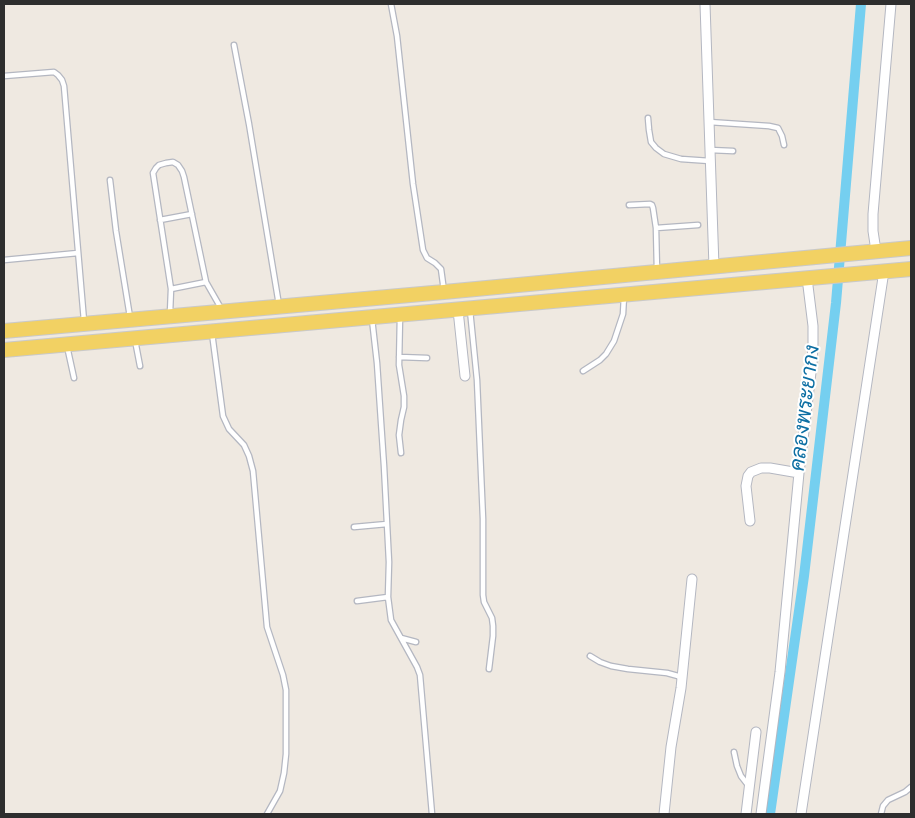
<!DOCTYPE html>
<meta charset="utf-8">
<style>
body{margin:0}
#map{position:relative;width:915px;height:818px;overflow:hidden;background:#efe9e1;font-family:"Alegreya Sans",sans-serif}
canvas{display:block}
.frame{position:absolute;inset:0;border:5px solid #2e2e2e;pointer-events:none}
</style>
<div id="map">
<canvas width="915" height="818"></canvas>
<div class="frame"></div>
</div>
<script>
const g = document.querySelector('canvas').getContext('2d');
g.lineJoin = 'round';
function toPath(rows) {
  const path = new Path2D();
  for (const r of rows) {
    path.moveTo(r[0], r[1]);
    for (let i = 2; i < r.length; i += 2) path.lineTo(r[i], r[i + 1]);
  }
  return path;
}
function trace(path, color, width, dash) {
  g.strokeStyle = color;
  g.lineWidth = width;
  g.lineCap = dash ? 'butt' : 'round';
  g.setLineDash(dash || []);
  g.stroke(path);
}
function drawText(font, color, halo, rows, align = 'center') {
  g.font = font + ' "Alegreya Sans",Sarabun,sans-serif';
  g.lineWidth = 4;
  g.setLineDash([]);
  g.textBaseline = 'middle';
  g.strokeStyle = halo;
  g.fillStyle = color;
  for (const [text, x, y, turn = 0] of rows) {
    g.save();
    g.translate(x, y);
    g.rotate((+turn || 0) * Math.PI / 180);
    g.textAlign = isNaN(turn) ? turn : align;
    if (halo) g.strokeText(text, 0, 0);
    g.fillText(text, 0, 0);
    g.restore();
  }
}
trace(toPath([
 [770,814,804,576,836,303,861,4]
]), '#75cff0', 10);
const service = toPath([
 [391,4,397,36,413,184,423,250,427,258,435,263,441,269,444,291],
 [234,45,249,124,279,305],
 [4,76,54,72,58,75,62,80,64,86,84,321],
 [648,118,649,130,651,142,656,148,664,154,681,159,710,161],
 [709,122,769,126,778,128,782,136,784,145],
 [710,150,733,151],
 [110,180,116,231,130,317],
 [629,205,650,204,652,205,653,208,656,228],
 [160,220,192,214],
 [4,260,78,253],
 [657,271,656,228,698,225],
 [171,289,206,282],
 [470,310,477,380,483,519,483,595,484,602,492,618,493,626,493,636,489,669],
 [170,313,171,289,153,173,156,168,159,165,166,163,173,162,178,165,182,171,184,177,206,282,222,310],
 [400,316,399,365,404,396,404,407,401,420,399,435,401,453],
 [372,319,377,363,384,466,389,562,388,597,391,620,417,667,420,675,432,814],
 [212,333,223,416,229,429,244,445,249,456,253,471,267,627,283,675,286,690,286,754,284,773,280,791,267,814],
 [135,340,140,366],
 [67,346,74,378],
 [399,357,427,358],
 [583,371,600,360,606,354,614,341,623,314,624,296],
 [354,527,387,524],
 [357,601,388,597],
 [401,638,416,642],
 [590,656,600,662,611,666,628,669,667,673,678,676,681,679],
 [734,752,737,766,741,776,748,785],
 [881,814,883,806,888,800,905,792,911,787]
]);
const minor = toPath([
 [705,4,714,267],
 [876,251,873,231,873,214,891,4],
 [458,310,465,376],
 [750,521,746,486,748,476,751,472,761,468,770,468,799,473],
 [664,814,671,747,681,688,692,579],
 [746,814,756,732],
 [761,814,780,672,799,473,812,364,813,344,813,326,807,278],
 [801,814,884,271]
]);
const primary = toPath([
 [4,331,444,292,911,248],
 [4,350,911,269]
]);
trace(service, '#b4b7c1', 7);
trace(minor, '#b4b7c1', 11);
trace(primary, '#c9c9c9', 16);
trace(service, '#fff', 4.5);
trace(minor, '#fff', 9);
trace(primary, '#f2d163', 14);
drawText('italic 21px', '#0d6fa3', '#fff', [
 ["คลองพระยากง",805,408,-83]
]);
</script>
